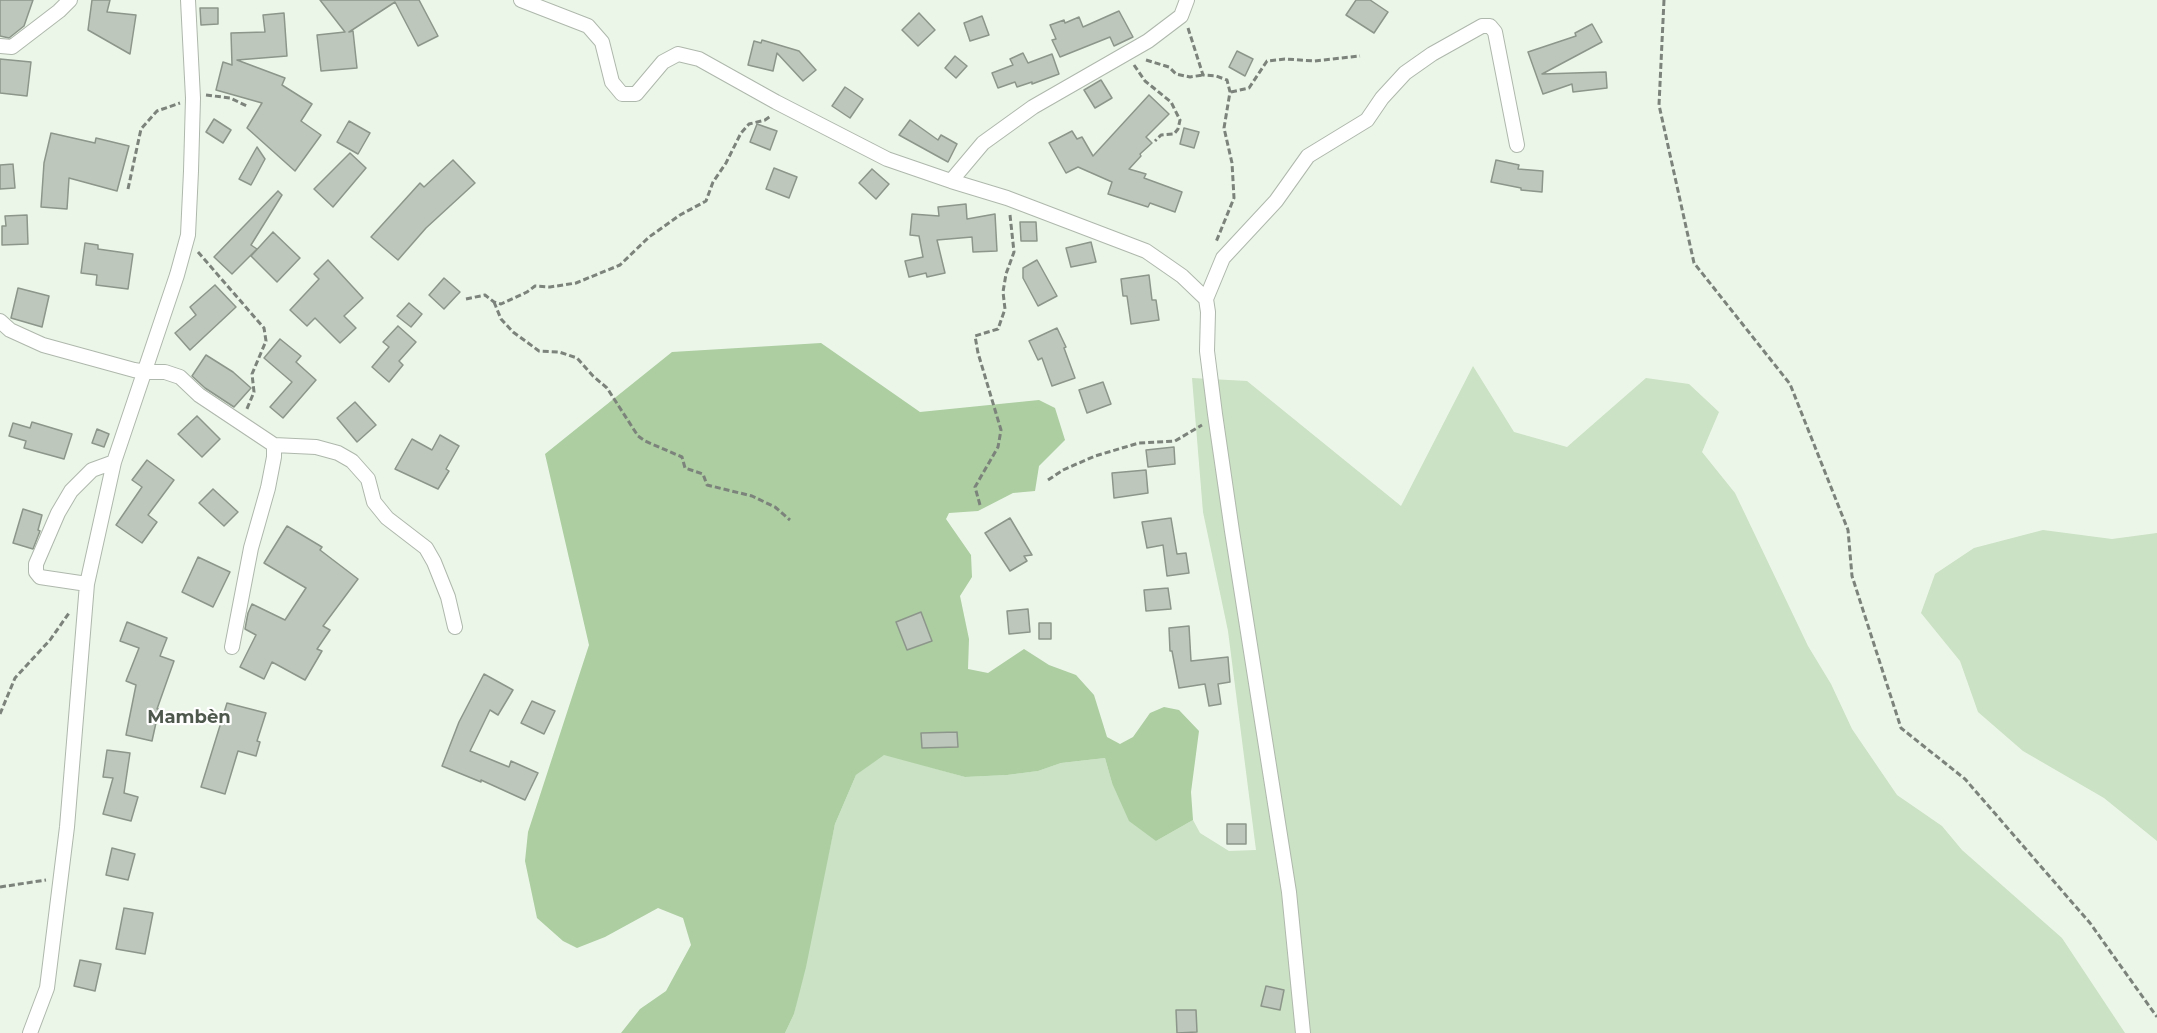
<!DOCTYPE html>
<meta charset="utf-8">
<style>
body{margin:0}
canvas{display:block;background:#ebf5e8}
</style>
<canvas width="2157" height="1033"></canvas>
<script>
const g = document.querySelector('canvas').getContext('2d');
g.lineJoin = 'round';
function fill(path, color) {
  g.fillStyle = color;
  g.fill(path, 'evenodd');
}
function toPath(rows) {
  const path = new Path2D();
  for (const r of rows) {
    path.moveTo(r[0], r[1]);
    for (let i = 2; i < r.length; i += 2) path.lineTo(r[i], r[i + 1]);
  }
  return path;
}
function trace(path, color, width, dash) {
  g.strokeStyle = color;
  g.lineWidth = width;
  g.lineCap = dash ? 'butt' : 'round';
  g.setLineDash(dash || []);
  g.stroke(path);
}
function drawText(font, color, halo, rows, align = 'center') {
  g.font = font + ' Montserrat,sans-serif';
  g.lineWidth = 4.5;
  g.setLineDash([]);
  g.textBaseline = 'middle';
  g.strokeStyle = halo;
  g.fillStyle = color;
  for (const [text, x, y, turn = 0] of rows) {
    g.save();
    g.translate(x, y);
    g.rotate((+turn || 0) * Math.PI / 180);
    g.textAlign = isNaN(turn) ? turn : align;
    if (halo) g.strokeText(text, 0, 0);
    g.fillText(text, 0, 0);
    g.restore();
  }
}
fill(toPath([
 [1473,366,1514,432,1567,447,1646,378,1689,384,1719,412,1702,452,1735,493,1808,646,1831,684,1852,729,1897,795,1942,826,1962,850,2062,938,2125,1033,785,1033,794,1014,835,824,856,775,884,754,965,777,1007,775,1038,771,1061,763,1105,758,1112,783,1156,841,1193,820,1200,833,1229,851,1256,850,1228,631,1203,512,1192,378,1247,381,1401,506],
 [2043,530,2112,539,2157,533,2157,841,2104,798,2023,751,1978,712,1960,661,1921,613,1935,574,1974,548]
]), '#cbe2c4');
fill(toPath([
 [821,343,920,412,1039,400,1055,408,1065,440,1039,466,1035,491,1013,493,978,511,949,513,946,519,971,555,972,577,960,596,969,639,968,669,988,673,1024,649,1049,665,1076,675,1094,695,1107,737,1120,744,1133,737,1150,713,1164,707,1179,710,1199,731,1191,792,1193,820,1156,841,1129,821,1112,783,1105,758,1061,763,1038,771,1007,775,965,777,884,755,856,775,835,824,806,967,794,1014,785,1033,621,1033,640,1009,666,991,691,945,683,918,658,908,605,937,577,948,563,941,537,918,525,861,528,832,589,645,545,454,672,352]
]), '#accea1');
const building = toPath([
 [0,0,33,0,24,26,9,38,0,36,0,0],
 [92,0,110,0,107,12,136,15,130,54,88,30,92,0],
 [320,0,419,0,438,36,418,46,395,2,349,32,353,31,357,68,321,71,317,35,345,32,320,0],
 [1356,0,1370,0,1388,12,1374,33,1346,15,1356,0],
 [200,8,218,8,218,24,201,25,200,8],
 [1119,11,1133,37,1114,46,1110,37,1060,57,1052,40,1056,39,1050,25,1064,20,1065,23,1079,17,1083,27,1119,11],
 [284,13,287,56,237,60,285,78,282,85,312,104,301,121,321,135,295,171,247,128,262,103,216,90,223,62,232,65,231,33,265,32,263,15,284,13],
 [919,13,935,30,918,46,902,30,919,13],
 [982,16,989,35,970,41,964,23,982,16],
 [1592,24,1602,42,1542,74,1606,72,1607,88,1573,92,1572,84,1543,94,1528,52,1576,36,1575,33,1592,24],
 [762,40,799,51,816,70,803,81,777,53,773,71,748,65,754,41,761,43,762,40],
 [1237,51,1253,59,1245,76,1229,67,1237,51],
 [1023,53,1028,63,1052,54,1059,74,1032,84,1032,82,1017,87,1015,82,998,88,992,73,1013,65,1010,59,1023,53],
 [955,56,967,66,956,78,945,68,955,56],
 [0,59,31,62,27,96,0,93,0,59],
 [1101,80,1112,98,1095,108,1084,90,1101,80],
 [845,87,863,99,850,118,832,106,845,87],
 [1149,95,1169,114,1146,137,1152,143,1140,154,1141,156,1129,169,1146,174,1144,178,1182,192,1175,212,1150,203,1148,207,1108,194,1112,182,1078,167,1066,173,1049,143,1072,131,1077,139,1082,137,1093,156,1149,95],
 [214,119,231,130,223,143,206,132,214,119],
 [910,120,938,140,941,135,957,144,948,162,899,135,910,120],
 [349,121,370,133,358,154,337,142,349,121],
 [757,124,777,131,770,150,750,142,757,124],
 [1184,128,1199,132,1194,148,1180,144,1184,128],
 [51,133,95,143,96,138,129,146,117,191,69,178,67,209,41,207,44,163,51,133],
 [257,147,265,159,251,185,239,179,257,147],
 [350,153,366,168,333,207,314,189,350,153],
 [453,160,475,183,426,228,398,260,371,237,420,183,424,187,453,160],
 [1496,160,1519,165,1518,169,1543,171,1542,192,1521,190,1521,188,1491,182,1496,160],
 [13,164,15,188,0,189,0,165,13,164],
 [774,168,797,177,789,198,766,189,774,168],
 [872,169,889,184,876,199,859,183,872,169],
 [278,191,282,195,251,245,257,249,232,274,214,257,278,191],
 [966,204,967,219,995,214,997,251,973,252,972,237,937,240,945,273,927,277,926,273,909,277,905,261,923,257,919,236,910,235,912,214,939,216,938,207,966,204],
 [27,215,28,244,2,245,2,226,6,226,5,216,27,215],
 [1020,222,1036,222,1037,241,1021,241,1020,222],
 [273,232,300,258,277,282,251,256,273,232],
 [1091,242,1096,262,1071,267,1066,248,1091,242],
 [85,243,98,245,98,249,133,254,128,289,96,285,97,275,81,273,85,243],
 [328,260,363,298,344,316,356,328,340,343,315,318,307,326,290,310,319,279,314,274,328,260],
 [1037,260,1057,296,1038,306,1023,278,1023,268,1037,260],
 [1149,275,1152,300,1156,300,1159,320,1131,324,1127,296,1123,296,1121,279,1149,275],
 [444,278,460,292,444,309,429,295,444,278],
 [215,285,236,307,190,350,175,333,196,315,190,307,215,285],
 [18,288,49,296,42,327,11,318,18,288],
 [409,303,422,314,411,327,397,316,409,303],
 [398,326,416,342,399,361,403,365,389,382,372,367,389,347,383,342,398,326],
 [1057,328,1066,347,1064,348,1075,378,1052,386,1042,358,1038,360,1029,341,1057,328],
 [280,339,301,356,296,362,316,380,283,418,270,407,292,382,264,358,280,339],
 [206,355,233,372,251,388,234,407,205,388,192,376,206,355],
 [1103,382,1111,404,1087,413,1079,390,1103,382],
 [355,402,376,425,357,442,337,418,355,402],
 [197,416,220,439,202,457,178,434,197,416],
 [32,422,72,434,64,459,24,448,26,441,9,436,13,423,30,428,32,422],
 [97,429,109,434,104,447,92,443,97,429],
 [440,435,459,446,446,469,449,471,438,489,395,469,412,439,432,450,440,435],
 [1174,447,1175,464,1148,467,1146,450,1174,447],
 [147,460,174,480,148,515,157,522,142,543,116,525,142,487,132,480,147,460],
 [1146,470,1148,493,1114,498,1112,473,1146,470],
 [213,489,238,512,224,526,199,503,213,489],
 [23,509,42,515,38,530,40,531,33,549,13,543,23,509],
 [1010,518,1032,555,1024,556,1027,561,1010,571,985,533,1010,518],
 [1171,518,1177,554,1186,553,1189,573,1167,576,1163,545,1147,548,1142,522,1171,518],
 [287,526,322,547,320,550,358,579,323,626,330,630,317,649,322,651,305,680,272,662,264,679,240,667,256,635,245,629,248,613,252,604,285,620,306,588,264,563,287,526],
 [198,557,230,572,213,607,182,592,198,557],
 [1168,588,1171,609,1146,611,1144,590,1168,588],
 [1028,609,1030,632,1009,634,1007,611,1028,609],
 [921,612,932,641,907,650,896,622,921,612],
 [127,622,167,638,160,656,174,661,157,709,159,709,152,741,126,735,136,685,126,681,139,648,120,641,127,622],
 [1039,623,1051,623,1051,639,1039,639,1039,623],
 [1189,626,1191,661,1228,657,1230,682,1218,684,1221,704,1209,706,1205,684,1179,688,1172,651,1170,651,1169,628,1189,626],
 [484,674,513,690,498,715,490,710,470,751,509,767,511,761,538,773,525,800,481,780,481,782,442,766,459,722,484,674],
 [532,701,555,711,544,734,521,723,532,701],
 [227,703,266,713,257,741,260,742,256,756,238,751,225,794,201,787,227,703],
 [957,732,958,747,922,748,921,733,957,732],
 [107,750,130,753,124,793,138,797,131,821,103,814,113,778,103,777,107,750],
 [1227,824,1246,824,1246,844,1227,844,1227,824],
 [112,848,135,854,128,880,106,875,112,848],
 [124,908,153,913,145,954,116,949,124,908],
 [80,960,101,964,95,991,74,986,80,960],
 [1266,986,1284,990,1280,1010,1261,1006,1266,986],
 [1176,1010,1196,1010,1197,1032,1177,1033,1176,1010]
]);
fill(building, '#bec7bb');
trace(building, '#8d968a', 1.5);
const minor = toPath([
 [521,0,588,26,602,42,612,82,622,94,636,94,663,62,678,54,699,59,776,102,887,159,951,181,1007,198,1146,251,1182,276,1206,299,1208,312,1207,351,1215,414,1232,531,1289,892,1303,1033],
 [0,46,12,47,59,11,70,0],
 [951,181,983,143,1033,107,1148,41,1181,16,1187,0],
 [1206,299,1223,258,1276,201,1308,156,1367,120,1382,98,1405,73,1432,54,1482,26,1490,26,1495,32,1517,145],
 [0,321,10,330,43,345,134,370,146,372,165,372,180,377,199,395,274,445,274,457,268,488,251,548,232,647],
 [274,445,316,447,338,453,352,461,368,479,374,502,387,518,426,548,434,562,448,597,455,627],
 [87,584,40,577,36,572,36,564,58,513,71,491,92,470,114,462],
 [30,1033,47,988,67,827,87,584,114,462,177,275,188,235,191,171,193,98,188,0]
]);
trace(minor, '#afb8ac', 16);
trace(toPath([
 [1664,0,1659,105,1694,263,1790,384,1848,530,1852,576,1901,728,1965,779,2090,923,2157,1017],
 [1188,28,1203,75,1216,76,1227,80,1230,92,1224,128,1232,163,1234,198,1216,242],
 [1146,60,1169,67,1176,74,1190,77,1203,75],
 [1134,65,1145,81,1171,102,1180,120,1178,129,1174,134,1161,135,1155,141],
 [1231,92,1249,88,1267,61,1285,59,1314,61,1360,56],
 [206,95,230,98,247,106],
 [128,189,141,129,157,111,180,103],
 [198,252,264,328,266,341,252,374,254,392,246,411],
 [466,299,485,295,494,302,501,304,527,292,535,286,550,287,576,283,620,265,649,237,680,215,706,201,713,182,726,163,741,133,749,124,765,120,771,116],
 [494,302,501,319,513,332,539,351,559,352,577,358,593,376,607,388,638,436,645,441,682,457,685,468,703,474,707,485,752,496,775,507,790,520],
 [1048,480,1063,470,1095,456,1139,443,1175,441,1202,425],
 [980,505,975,487,998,447,1001,430,978,353,975,336,998,329,1005,309,1003,292,1006,274,1014,252,1010,215],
 [0,714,15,678,50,640,69,613],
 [0,887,46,880]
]), '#7c837b', 3, [6, 3]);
trace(minor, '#fff', 14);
drawText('bold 18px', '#4f584d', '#fff', [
 ["Mambèn",189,718]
]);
</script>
